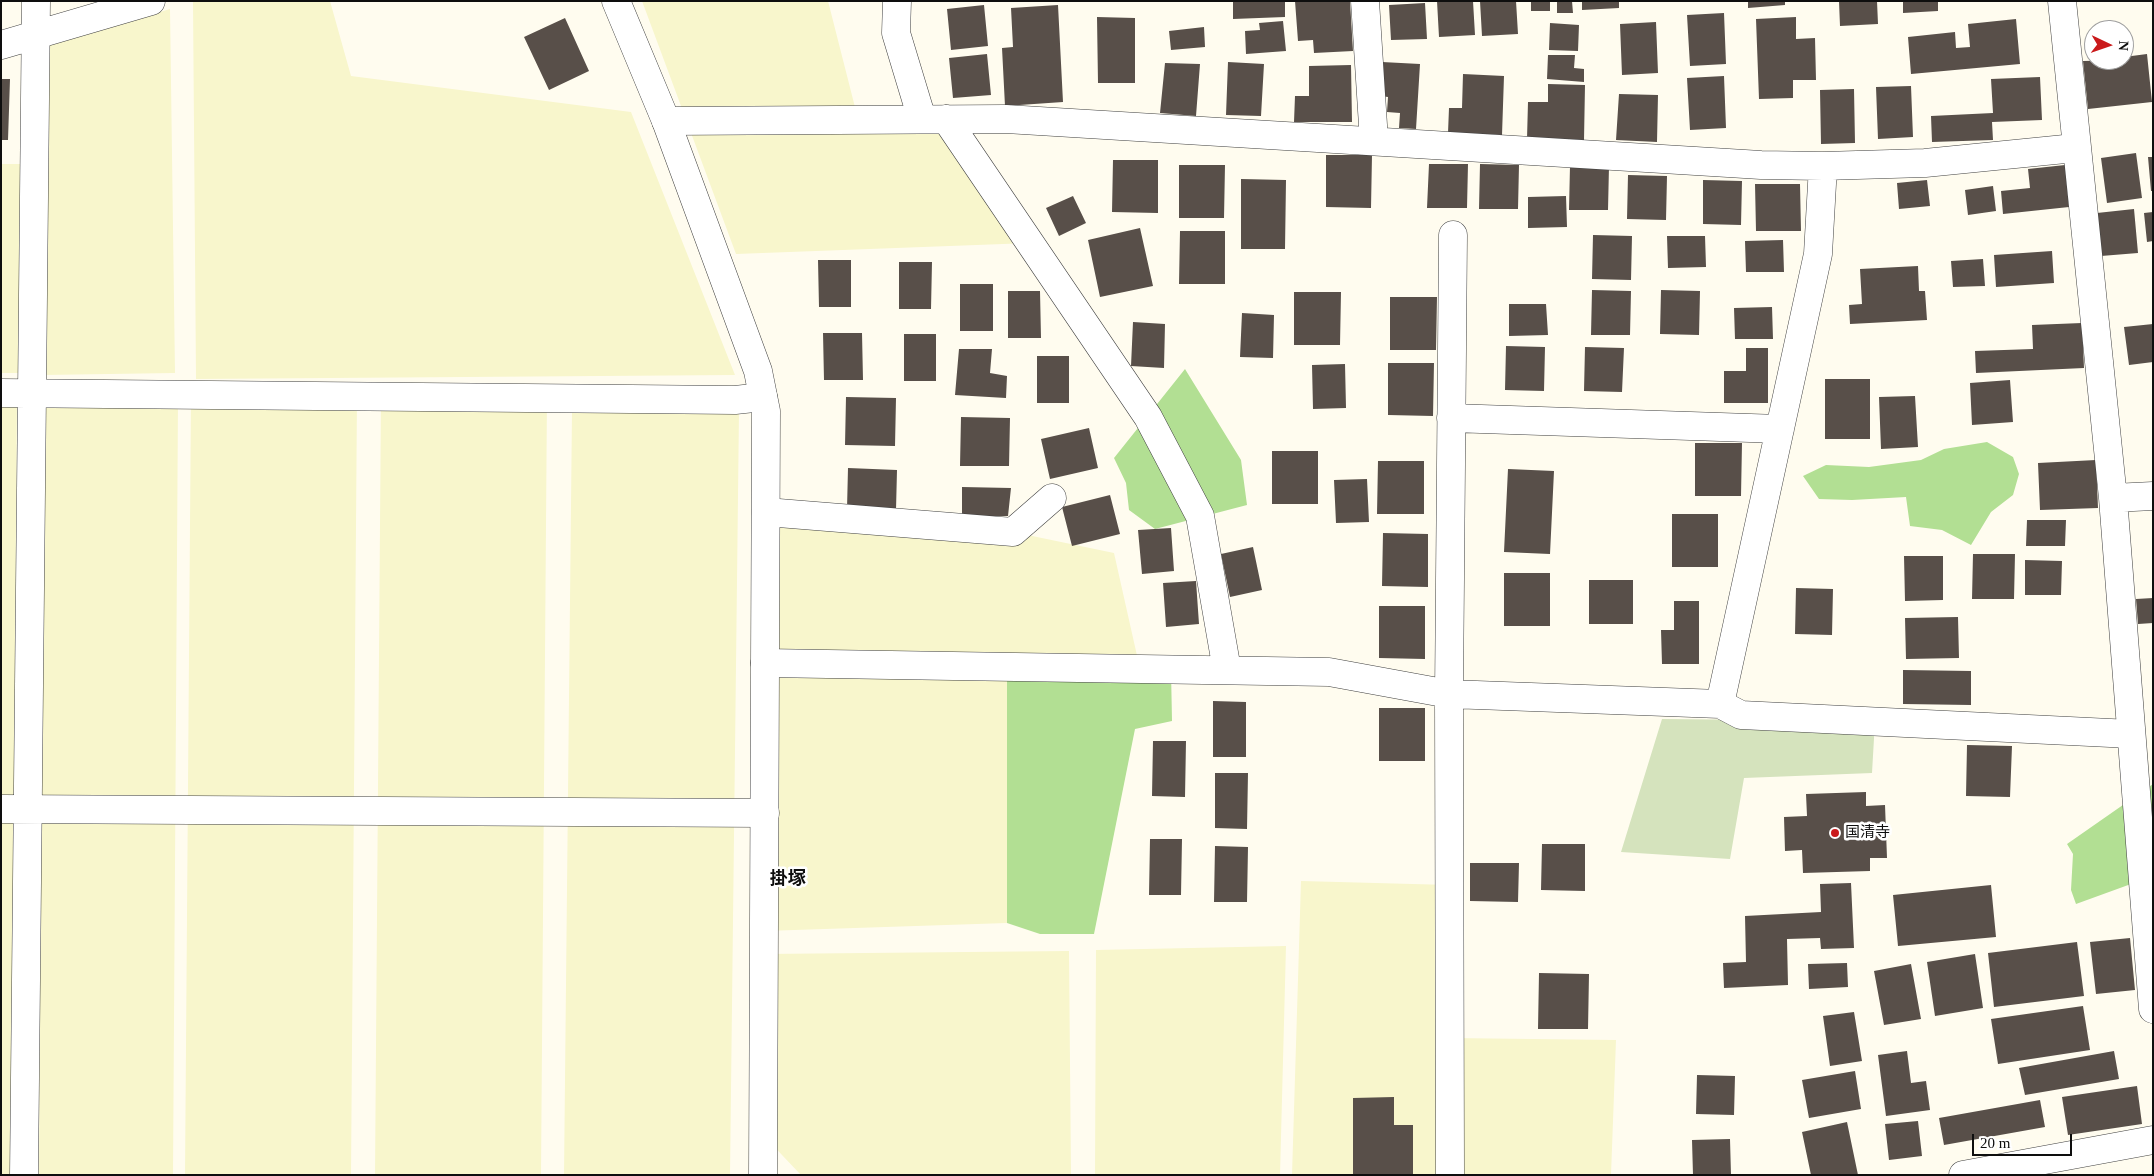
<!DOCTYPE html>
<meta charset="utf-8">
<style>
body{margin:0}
#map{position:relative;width:2154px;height:1176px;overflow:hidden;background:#fffcef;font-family:"Times New Roman",serif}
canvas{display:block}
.frame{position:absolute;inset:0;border:2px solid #0e0e0e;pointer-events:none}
.north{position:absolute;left:2084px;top:20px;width:50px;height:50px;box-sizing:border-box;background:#fff;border:1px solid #9f9f9f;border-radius:50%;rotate:93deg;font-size:14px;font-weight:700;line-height:20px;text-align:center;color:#0e0e0e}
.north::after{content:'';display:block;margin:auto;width:18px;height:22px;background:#ca1a1b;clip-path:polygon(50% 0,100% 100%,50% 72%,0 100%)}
.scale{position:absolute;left:1972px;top:1134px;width:100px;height:22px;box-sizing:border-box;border:2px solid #0e0e0e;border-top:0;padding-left:6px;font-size:15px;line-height:18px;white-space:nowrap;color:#0e0e0e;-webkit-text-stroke:4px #fff;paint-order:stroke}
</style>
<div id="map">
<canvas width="2154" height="1176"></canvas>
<div class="frame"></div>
<div class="north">N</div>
<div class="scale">20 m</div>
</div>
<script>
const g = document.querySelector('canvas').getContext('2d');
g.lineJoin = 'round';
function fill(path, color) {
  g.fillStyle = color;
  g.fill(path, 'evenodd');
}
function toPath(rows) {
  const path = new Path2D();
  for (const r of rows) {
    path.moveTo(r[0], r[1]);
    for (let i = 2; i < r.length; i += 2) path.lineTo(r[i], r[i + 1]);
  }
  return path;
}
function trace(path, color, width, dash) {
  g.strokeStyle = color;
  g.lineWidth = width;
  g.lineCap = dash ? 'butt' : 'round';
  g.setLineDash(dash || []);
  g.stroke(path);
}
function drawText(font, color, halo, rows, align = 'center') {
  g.font = font + ' "Times New Roman","Noto Sans JP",serif';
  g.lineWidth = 5;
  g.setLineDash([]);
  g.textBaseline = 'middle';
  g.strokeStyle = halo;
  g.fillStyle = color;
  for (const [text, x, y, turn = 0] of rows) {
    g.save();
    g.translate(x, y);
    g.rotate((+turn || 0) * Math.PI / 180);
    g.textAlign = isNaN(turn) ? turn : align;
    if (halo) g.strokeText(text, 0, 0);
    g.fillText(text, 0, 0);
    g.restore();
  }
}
fill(toPath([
 [330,1,351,76,631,112,735,375,196,379,193,2],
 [642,1,828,1,858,119,946,119,1030,243,736,254],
 [170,9,175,373,43,375,47,46],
 [1,164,20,164,19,373,1,373],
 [381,394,547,395,541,1175,375,1175],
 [191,395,357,396,351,1175,185,1175],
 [1,398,17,398,11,1175,1,1175],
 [43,398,178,401,173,1175,39,1175],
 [572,410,739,411,730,1175,564,1175],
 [766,512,1013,532,1114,553,1140,669,1007,667,1007,923,764,931],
 [1301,881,1450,885,1450,1038,1616,1040,1611,1175,1292,1175],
 [1286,946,1280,1175,1095,1175,1096,950],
 [1069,951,1071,1175,801,1175,763,1135,764,954]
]), '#f8f6cc');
fill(toPath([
 [1185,369,1241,460,1247,505,1155,529,1129,510,1126,483,1114,458],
 [1987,442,2013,457,2019,474,2013,495,1991,512,1971,545,1942,530,1910,526,1906,497,1852,500,1819,499,1803,476,1826,465,1869,467,1921,460,1944,449],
 [1007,667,1171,670,1172,721,1135,729,1094,934,1040,934,1007,923],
 [2153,784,2153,876,2076,904,2071,890,2073,854,2067,844]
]), '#b2df93');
fill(toPath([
 [1662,719,1875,721,1872,773,1744,778,1730,859,1621,852]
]), '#d5e3bd');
fill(toPath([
 [1233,1,1285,1,1285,17,1233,19],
 [1295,1,1350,1,1353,51,1314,53,1313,40,1298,41],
 [1437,1,1473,1,1475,35,1439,37],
 [1480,1,1516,1,1518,34,1482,36],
 [1531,1,1550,1,1550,11,1531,11],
 [1557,1,1572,1,1573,13,1557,13],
 [1582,1,1619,1,1619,8,1582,10],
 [1748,1,1785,1,1785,5,1748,8],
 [1839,1,1877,1,1878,24,1840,26],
 [1903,1,1938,1,1938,11,1903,13],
 [1425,3,1427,39,1391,40,1389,5],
 [984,5,988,46,951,50,947,9],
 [1058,5,1063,102,1005,106,1002,48,1013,47,1011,8],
 [1724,13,1726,64,1690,66,1687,15],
 [1097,17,1135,18,1135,83,1098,83],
 [1796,17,1796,39,1815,38,1816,80,1793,80,1793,98,1759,99,1756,19],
 [565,18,589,71,549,90,524,37],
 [2016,19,2020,64,1911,74,1908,37,1955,32,1956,48,1970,47,1968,24],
 [1283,21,1286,51,1246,54,1245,31,1260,30,1259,23],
 [1656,22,1658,73,1622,75,1620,24],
 [1550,23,1579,25,1578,51,1549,50],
 [1204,27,1205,47,1171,50,1169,31],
 [987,54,991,95,953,98,949,58],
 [2147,54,2152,102,2088,109,2083,61,2124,60,2124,57],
 [1548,55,1575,55,1574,68,1584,69,1584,82,1547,79],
 [1228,62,1264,64,1261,116,1226,115],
 [1382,62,1420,64,1416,129,1399,128,1400,113,1387,112,1388,97,1380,96],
 [1165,63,1200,64,1196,116,1160,113],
 [1351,65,1352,122,1294,122,1295,96,1309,96,1309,66],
 [1463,74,1504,76,1502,135,1448,133,1449,108,1462,108],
 [1724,76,1726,128,1690,130,1687,78],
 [2040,77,2042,120,1992,122,1993,140,1932,142,1931,116,1993,113,1991,79],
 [1,79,10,79,8,140,1,140],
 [1548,84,1585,85,1584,140,1527,139,1528,102,1548,102],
 [1911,86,1913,137,1878,139,1876,87],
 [1854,89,1855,143,1821,144,1820,90],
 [1619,94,1658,95,1657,142,1616,140],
 [2136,153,2142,198,2107,203,2101,158],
 [1326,155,1372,155,1371,208,1326,207],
 [2148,157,2153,157,2153,191,2151,191],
 [1113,160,1158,160,1158,213,1112,212],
 [1429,164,1468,164,1467,208,1427,208],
 [1480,164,1519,165,1518,209,1479,209],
 [1179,165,1225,165,1224,218,1179,218],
 [2065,165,2069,207,2003,214,2001,191,2030,188,2028,169],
 [1570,166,1609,166,1608,210,1569,210],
 [1628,175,1667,176,1666,220,1627,219],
 [1241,179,1286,180,1285,249,1241,249],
 [1703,180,1742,181,1741,225,1703,224],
 [1927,180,1930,206,1899,209,1897,183],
 [1755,184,1800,184,1801,231,1756,231],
 [1993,186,1996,211,1968,215,1965,190],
 [1073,196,1086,223,1059,236,1046,208],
 [1566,196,1567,227,1528,228,1528,197],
 [2134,209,2138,253,2101,256,2097,213],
 [2153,212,2153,241,2147,242,2144,213],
 [1140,228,1153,286,1100,297,1088,240],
 [1180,231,1225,231,1225,284,1179,284],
 [1593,235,1632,236,1631,280,1592,279],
 [1667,236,1705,236,1706,267,1668,268],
 [1783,240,1784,272,1746,272,1745,241],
 [2052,251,2054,283,1996,287,1994,255],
 [1983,259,1985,286,1953,287,1951,261],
 [818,260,851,260,851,307,819,307],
 [899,262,932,262,931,309,899,309],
 [1918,266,1919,291,1925,291,1927,320,1850,324,1849,305,1862,304,1860,269],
 [960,284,993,284,993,331,960,331],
 [1592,290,1631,291,1630,335,1591,335],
 [1661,290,1700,291,1699,335,1660,334],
 [1008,291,1040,291,1041,338,1008,338],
 [1294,292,1341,292,1340,345,1294,345],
 [1390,297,1437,297,1436,350,1390,350],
 [1509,304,1546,304,1548,335,1509,336],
 [1772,307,1773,339,1735,339,1734,308],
 [1242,313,1274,315,1273,358,1240,357],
 [1133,322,1165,324,1164,368,1131,366],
 [2082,323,2084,368,1976,373,1975,351,2033,349,2032,325],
 [2153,324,2153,362,2129,365,2124,327],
 [823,333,862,333,863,380,824,380],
 [904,334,936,334,936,381,904,381],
 [1506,346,1545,347,1544,391,1505,390],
 [1585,347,1624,348,1622,392,1584,391],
 [1746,348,1768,348,1768,403,1724,403,1724,371,1746,371],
 [959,349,992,349,990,373,1007,376,1006,398,955,395],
 [1037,356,1069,356,1069,403,1037,403],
 [1388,363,1434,363,1433,416,1388,415],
 [1345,364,1346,408,1313,409,1312,365],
 [1825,379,1870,379,1870,439,1825,439],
 [2010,380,2013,422,1972,425,1970,383],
 [1915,396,1918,447,1881,449,1879,397],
 [846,397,896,398,895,446,845,445],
 [961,417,1010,418,1009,466,960,466],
 [1089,428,1098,468,1050,479,1041,439],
 [1695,443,1742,443,1741,496,1695,496],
 [1272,451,1318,451,1318,504,1272,504],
 [2096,460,2098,508,2040,510,2038,463],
 [1378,461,1424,461,1424,514,1377,514],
 [848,468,897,470,896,510,847,509],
 [1508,469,1554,471,1550,554,1504,552],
 [1367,479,1369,522,1336,523,1334,480],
 [962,487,1011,488,1008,516,962,516],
 [1110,495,1120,534,1072,546,1062,507],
 [1672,514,1718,514,1718,567,1672,567],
 [2027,520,2066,520,2065,546,2026,546],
 [1171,528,1174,571,1142,574,1138,530],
 [1383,533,1428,534,1428,587,1382,586],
 [1253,547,1262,590,1230,597,1221,554],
 [1973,554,2015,554,2014,599,1972,599],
 [1904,556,1943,556,1943,600,1905,601],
 [2025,560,2062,561,2061,595,2025,595],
 [1504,573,1550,573,1550,626,1504,626],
 [1589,580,1633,580,1633,624,1589,624],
 [1196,581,1199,624,1166,627,1163,583],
 [1796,588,1833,589,1832,635,1795,634],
 [2153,598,2153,623,2138,624,2136,599],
 [1674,601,1699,601,1699,664,1662,664,1661,630,1674,630],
 [1379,606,1425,606,1425,659,1379,658],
 [1958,617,1959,658,1906,659,1905,618],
 [1903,670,1971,671,1971,705,1903,704],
 [1213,701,1246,702,1246,757,1213,757],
 [1379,708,1425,708,1425,761,1379,761],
 [1153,741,1186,741,1185,797,1152,796],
 [1967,745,2012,746,2010,797,1966,796],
 [1215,773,1248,773,1247,829,1215,828],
 [1866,792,1866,806,1885,805,1887,858,1870,858,1870,871,1803,873,1802,850,1785,851,1784,817,1807,816,1806,794],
 [1150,839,1182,839,1181,895,1149,895],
 [1542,844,1585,844,1585,891,1541,890],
 [1215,846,1248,847,1247,902,1214,902],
 [1470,863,1519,863,1518,902,1470,901],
 [1851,883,1854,948,1821,949,1820,938,1787,939,1788,985,1724,988,1723,963,1746,962,1745,916,1821,912,1820,884],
 [1991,885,1996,937,1898,946,1893,895],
 [2130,938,2135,990,2096,994,2090,942],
 [2077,942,2084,996,1994,1007,1988,953],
 [1975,954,1983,1008,1935,1016,1927,962],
 [1847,963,1848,987,1809,989,1808,964],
 [1911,964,1921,1019,1884,1025,1874,971],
 [1539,973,1589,974,1588,1029,1538,1029],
 [2083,1006,2090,1050,1998,1064,1991,1019],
 [1854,1012,1862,1061,1830,1066,1823,1016],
 [1907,1051,1911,1083,1926,1081,1930,1110,1886,1116,1878,1055],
 [2114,1051,2119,1079,2025,1095,2019,1068],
 [1855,1071,1861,1109,1809,1118,1802,1080],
 [1697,1075,1735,1076,1734,1115,1696,1114],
 [2137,1086,2142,1124,2068,1135,2062,1097],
 [1394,1097,1394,1125,1413,1125,1413,1175,1353,1175,1353,1098],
 [2040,1100,2045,1127,1944,1145,1939,1118],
 [1918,1121,1922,1156,1889,1160,1885,1124],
 [1847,1122,1858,1175,1811,1175,1802,1132],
 [1730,1139,1731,1175,1693,1175,1692,1140]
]), '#584f49');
const minor = toPath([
 [897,1,896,33,922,119],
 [1365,1,1374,141],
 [2062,1,2113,498,2153,1009],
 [1,45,151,1],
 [946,119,1148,417,1200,516,1227,670],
 [666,121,1006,119,1761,165,1823,166,1925,163,2075,148],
 [1,393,735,400,763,397],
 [1451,418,1780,429],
 [2113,498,2153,496],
 [766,512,1013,532,1052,498],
 [765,663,1329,672,1449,694,1720,704,1818,254,1823,166],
 [1720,704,1741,715,2131,734],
 [1,809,765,813],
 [24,1175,36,1],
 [1450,1175,1449,694,1453,235]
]);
const tertiary = toPath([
 [616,1,666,121,758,371,766,411,763,1175],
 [1963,1175,2153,1140]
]);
trace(minor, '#414141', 29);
trace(tertiary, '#414141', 29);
trace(minor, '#fff', 28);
trace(tertiary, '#fff', 28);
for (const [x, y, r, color] of [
 [1835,833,5,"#ca1a1b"]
]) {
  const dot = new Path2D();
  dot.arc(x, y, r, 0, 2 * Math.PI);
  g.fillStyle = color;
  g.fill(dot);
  trace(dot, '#fff', 2);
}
drawText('15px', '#0e0e0e', '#fff', [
 ["国清寺",1845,833]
], 'left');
drawText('bold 18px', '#0e0e0e', '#fff', [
 ["掛塚",788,879]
]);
</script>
